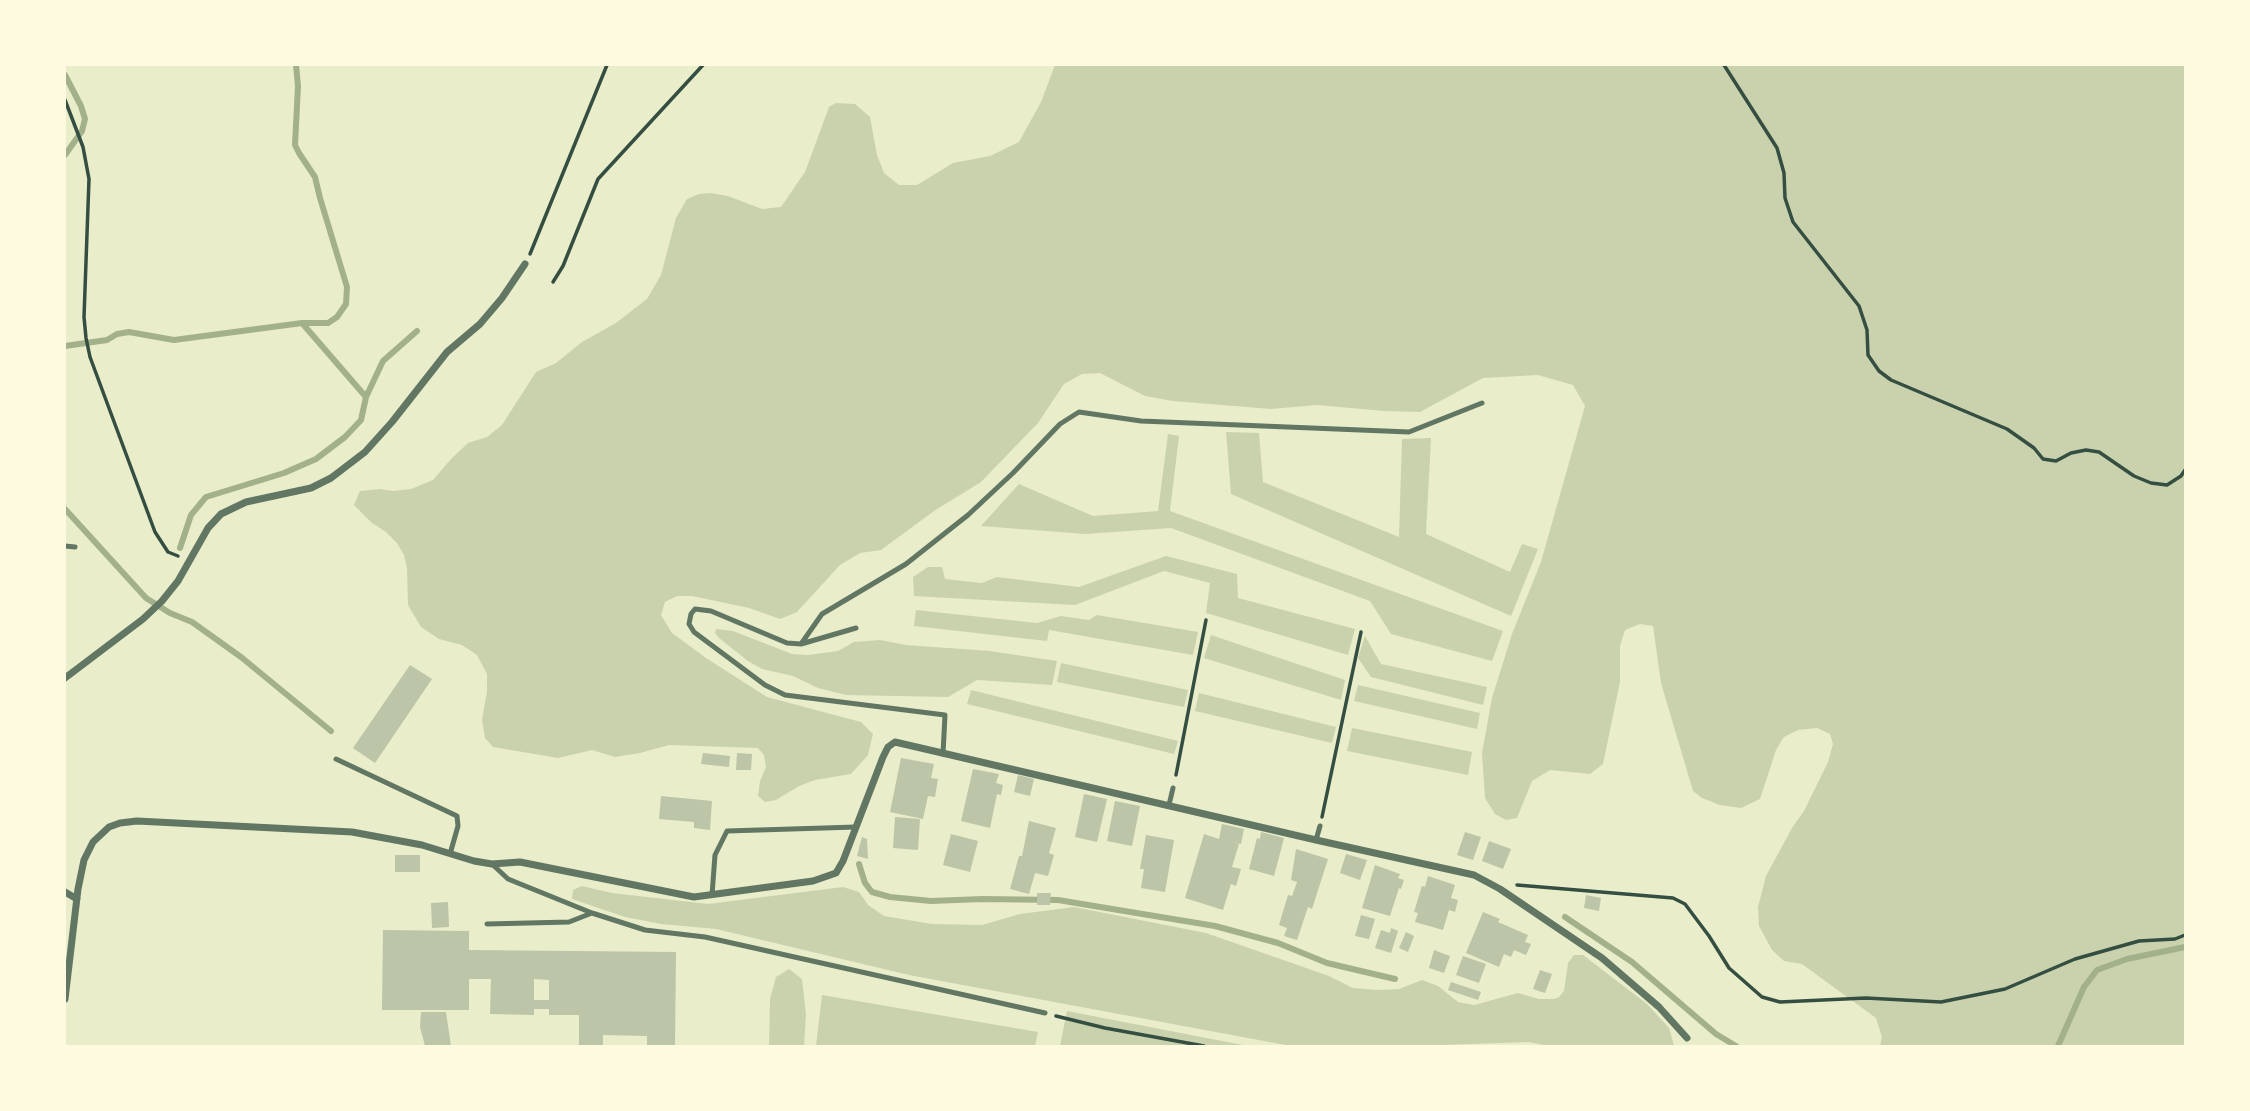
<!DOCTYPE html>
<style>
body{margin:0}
#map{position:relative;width:2250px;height:1111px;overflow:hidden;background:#e9edc9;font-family:"PT Serif",serif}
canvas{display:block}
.frame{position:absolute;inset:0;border:66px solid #fefae0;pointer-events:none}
</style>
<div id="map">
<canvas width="2250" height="1111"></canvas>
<div class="frame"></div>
</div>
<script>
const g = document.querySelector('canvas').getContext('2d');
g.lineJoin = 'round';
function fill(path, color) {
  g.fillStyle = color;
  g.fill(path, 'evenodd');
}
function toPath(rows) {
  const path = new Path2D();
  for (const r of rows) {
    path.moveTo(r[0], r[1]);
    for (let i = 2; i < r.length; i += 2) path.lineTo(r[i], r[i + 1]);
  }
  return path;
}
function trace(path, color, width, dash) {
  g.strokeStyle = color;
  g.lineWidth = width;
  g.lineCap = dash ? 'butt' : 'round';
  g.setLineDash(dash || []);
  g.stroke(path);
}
fill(toPath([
 [1055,65,2185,65,2185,1046,1880,1046,1882,1037,1876,1018,1802,964,1784,961,1772,950,1759,926,1758,907,1766,876,1792,828,1804,811,1828,762,1833,744,1830,734,1817,728,1798,730,1784,737,1776,750,1760,799,1741,808,1720,805,1702,798,1693,791,1661,683,1653,626,1640,624,1625,630,1620,646,1620,682,1603,764,1590,774,1550,770,1532,781,1517,818,1506,820,1495,814,1485,798,1482,753,1492,698,1512,634,1541,562,1585,406,1573,385,1538,375,1483,378,1420,412,1384,411,1317,405,1271,409,1173,401,1145,396,1100,373,1082,374,1064,384,1038,423,981,482,934,511,881,550,860,553,840,565,797,612,780,619,749,608,692,596,677,596,665,602,661,615,672,633,706,658,767,697,861,722,873,734,868,755,851,774,815,780,799,786,776,800,765,802,758,796,760,781,766,767,764,755,758,748,669,745,640,753,615,757,592,750,558,758,493,747,485,738,482,720,487,691,487,674,477,655,462,645,439,639,421,627,408,605,407,568,404,555,397,543,386,532,372,523,354,505,360,491,380,489,393,491,411,489,433,480,451,459,468,443,487,437,502,425,536,372,556,363,582,342,616,323,647,299,661,275,676,218,687,199,699,194,710,193,728,196,762,209,781,207,805,172,829,107,836,103,855,104,870,117,877,155,884,173,899,185,917,185,953,163,990,156,1019,142,1041,102],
 [1226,432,1259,433,1263,482,1399,537,1402,439,1431,438,1426,534,1510,572,1522,544,1538,549,1511,616,1231,494],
 [1168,434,1179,436,1170,511,1503,631,1492,661,1391,634,1370,601,1171,528,1085,534,981,526,1019,484,1093,516,1158,511],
 [1166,556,1237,574,1238,598,1355,629,1348,655,1206,613,1210,583,1164,571,1075,605,914,596,913,577,928,567,942,567,945,579,982,583,997,577,1079,587],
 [916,610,1037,623,1061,616,1089,620,1097,615,1198,632,1193,655,1049,630,1047,641,914,626],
 [716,629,733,631,792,654,808,655,838,651,854,642,880,640,906,645,990,651,1057,661,1052,685,977,680,948,697,846,695,818,688,793,676,762,669,748,661,719,638,715,633],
 [1211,635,1345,680,1341,700,1204,658],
 [1365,636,1381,664,1487,687,1483,705,1371,677,1358,658],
 [1061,663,1188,690,1184,707,1057,682],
 [1358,685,1480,713,1477,729,1354,701],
 [971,690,1178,741,1174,754,967,704],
 [1199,693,1336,727,1332,743,1195,711],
 [1352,728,1472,752,1468,775,1347,751],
 [582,886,612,893,708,904,843,887,859,892,868,905,884,916,932,924,982,925,1020,914,1074,907,1206,933,1329,976,1353,988,1376,990,1399,989,1422,980,1438,986,1458,1002,1474,1005,1518,993,1539,999,1554,999,1559,997,1564,991,1568,963,1574,955,1583,955,1647,1004,1669,1028,1674,1046,1549,1046,1529,1042,1412,1046,1291,1046,909,975,716,929,661,924,625,917,572,899,573,890],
 [789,969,802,979,806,1014,804,1046,769,1046,770,999,776,977],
 [822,995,1038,1032,1035,1046,816,1046],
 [1067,1011,1248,1046,1060,1046]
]), '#cad2ad');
trace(toPath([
 [65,75,81,106,85,119,82,131,65,155],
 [65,346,107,340,117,334,129,332,174,340,302,323,328,323,337,317,346,304,347,287,320,198,315,177,299,153,295,145,298,86,296,65],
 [366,397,383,361,417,331],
 [65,509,146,598,170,613,192,622,241,657,331,731],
 [180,548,191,515,206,497,284,473,316,459,345,437,361,420,366,397,302,323],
 [859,864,865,883,872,892,890,897,931,901,983,899,1058,900,1215,926,1278,943,1327,963,1395,979],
 [1565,917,1632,962,1716,1034,1736,1046],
 [2058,1046,2084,987,2097,970,2127,959,2185,947]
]), '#a3b18a', 6);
fill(toPath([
 [410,665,432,679,375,763,353,748],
 [703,753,730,756,729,767,701,764],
 [737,753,752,754,751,770,736,770],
 [901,758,934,764,931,778,938,779,935,797,928,796,923,819,890,812],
 [973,769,999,774,996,783,1003,785,1001,795,997,794,990,828,961,821],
 [1018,775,1034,779,1030,796,1014,792],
 [1084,794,1107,799,1097,842,1075,837],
 [661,796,712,801,710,830,694,828,694,822,659,819],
 [1115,801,1140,806,1132,846,1107,841],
 [895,817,920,819,918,850,893,848],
 [1029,821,1056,828,1049,853,1054,855,1048,876,1035,873,1029,894,1010,889,1019,856,1022,856],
 [1222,824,1244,829,1241,844,1230,842,1239,844,1232,867,1241,869,1236,886,1231,884,1223,910,1185,898,1204,834,1219,839],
 [1261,832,1284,838,1274,876,1249,869,1257,838,1260,839],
 [1465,832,1481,837,1473,860,1457,855],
 [951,834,978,841,970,872,943,865],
 [1146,835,1174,840,1165,892,1141,888,1144,869,1140,869],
 [862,837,867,839,868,859,857,856],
 [1489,841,1511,849,1503,869,1482,861],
 [1296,849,1328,859,1312,909,1308,907,1297,940,1284,936,1287,928,1279,925,1288,895,1292,896,1297,882,1291,880],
 [1346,854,1367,860,1360,880,1340,873],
 [395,855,420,855,420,872,395,872],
 [1375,865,1400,874,1398,878,1404,880,1401,889,1399,888,1390,916,1362,908],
 [1428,876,1455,885,1451,898,1458,900,1455,912,1449,910,1443,930,1415,922,1418,913,1414,912,1422,886,1425,887],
 [1037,893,1051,893,1050,905,1037,905],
 [1586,895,1601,898,1599,911,1584,908],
 [448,902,449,927,432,928,431,903],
 [1483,912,1500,919,1498,922,1528,935,1525,942,1531,944,1526,955,1514,950,1511,957,1504,954,1499,967,1466,953],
 [1361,915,1375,919,1369,939,1355,936],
 [1391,928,1398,931,1391,953,1375,948,1381,930,1390,933],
 [383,930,469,931,469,950,676,952,675,1046,647,1046,647,1036,603,1035,603,1046,579,1046,579,1015,549,1015,549,1009,534,1009,534,1015,490,1014,491,979,469,979,469,1010,382,1010],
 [534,979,549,980,549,1000,534,1000],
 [1406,932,1414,936,1408,952,1399,948],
 [1434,950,1450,956,1444,973,1429,968],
 [1463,956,1486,964,1479,983,1456,975],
 [1540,970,1552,974,1545,993,1533,989],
 [1451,982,1481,992,1478,1000,1448,990],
 [421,1012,446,1012,451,1046,425,1046,420,1027]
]), '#bcc5a7');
trace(toPath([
 [1724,65,1777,148,1784,173,1785,198,1793,222,1859,306,1867,330,1868,355,1879,371,1891,380,2007,429,2034,448,2043,459,2056,461,2071,453,2086,450,2099,452,2134,476,2151,483,2167,485,2181,476,2185,470],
 [65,100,83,147,89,179,84,317,86,338,90,357,155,532,168,552,178,556],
 [530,254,607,65],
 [553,282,563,266,598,179,703,65],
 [1176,775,1206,620],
 [1322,817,1361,632],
 [1517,885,1673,898,1685,904,1709,936,1729,968,1762,997,1780,1002,1866,998,1941,1002,2005,989,2075,959,2139,941,2175,939,2185,935],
 [1056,1016,1105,1028,1204,1046]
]), '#344e41', 3.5);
trace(toPath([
 [65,546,75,547],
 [801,644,856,628],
 [943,754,945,715,785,695,765,685,694,632,689,624,691,614,695,609,711,611,787,643,801,644,822,614,906,564,968,515,1013,473,1060,424,1079,412,1141,421,1409,432,1482,403],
 [336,759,457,816,458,826,450,854],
 [1169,805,1173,788],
 [1316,840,1320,826],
 [492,864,508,879,592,913,645,930,705,937,1045,1013],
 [712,895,715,855,727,831,856,827],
 [487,924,569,922,592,913]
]), '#617663', 5);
trace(toPath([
 [65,678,143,619,162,601,178,581,208,528,221,514,246,502,311,488,331,478,365,452,392,422,447,352,480,324,502,298,525,264],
 [65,892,77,899],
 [65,999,78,889,84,860,93,842,109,827,120,823,137,821,352,832,422,845,474,861,492,864,520,862,694,897,813,881,836,873,843,861,883,757,888,747,895,742,1316,840,1474,875,1500,889,1602,958,1659,1007,1687,1038]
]), '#617663', 7);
</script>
